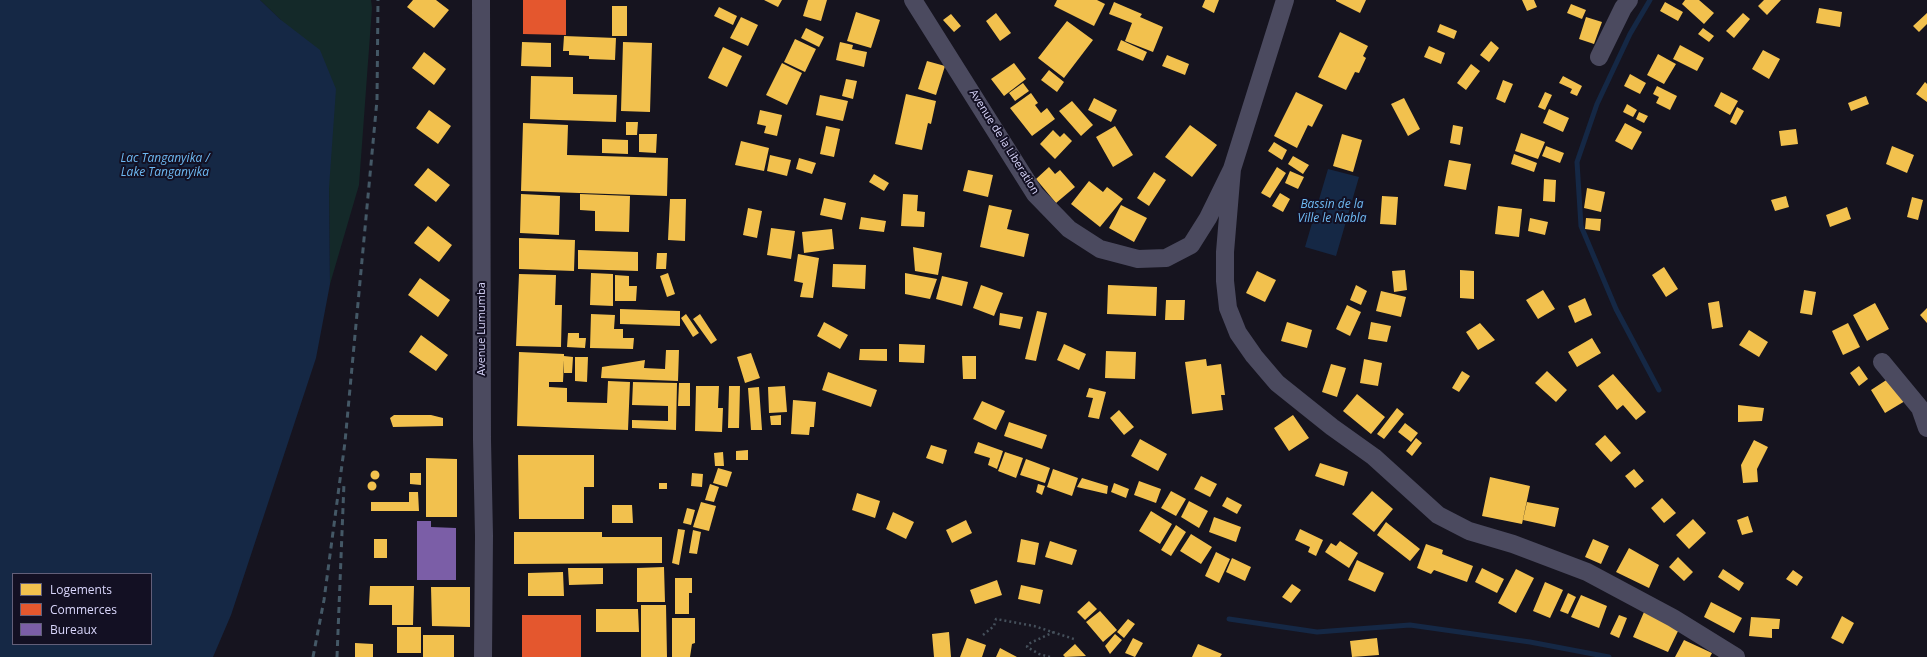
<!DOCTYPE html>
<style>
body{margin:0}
#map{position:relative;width:1927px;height:657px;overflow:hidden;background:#16141f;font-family:"Open Sans",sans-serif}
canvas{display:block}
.legend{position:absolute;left:12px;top:573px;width:140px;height:72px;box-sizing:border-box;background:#131023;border:1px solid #625f79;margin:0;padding:5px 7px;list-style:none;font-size:12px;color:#d9d6fb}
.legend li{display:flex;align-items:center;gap:8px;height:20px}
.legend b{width:20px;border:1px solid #625f79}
</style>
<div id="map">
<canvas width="1927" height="657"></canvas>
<ul class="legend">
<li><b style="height:11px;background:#f2c14e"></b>Logements</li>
<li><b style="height:11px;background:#e4572e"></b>Commerces</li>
<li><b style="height:11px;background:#7b5ea7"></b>Bureaux</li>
</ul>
</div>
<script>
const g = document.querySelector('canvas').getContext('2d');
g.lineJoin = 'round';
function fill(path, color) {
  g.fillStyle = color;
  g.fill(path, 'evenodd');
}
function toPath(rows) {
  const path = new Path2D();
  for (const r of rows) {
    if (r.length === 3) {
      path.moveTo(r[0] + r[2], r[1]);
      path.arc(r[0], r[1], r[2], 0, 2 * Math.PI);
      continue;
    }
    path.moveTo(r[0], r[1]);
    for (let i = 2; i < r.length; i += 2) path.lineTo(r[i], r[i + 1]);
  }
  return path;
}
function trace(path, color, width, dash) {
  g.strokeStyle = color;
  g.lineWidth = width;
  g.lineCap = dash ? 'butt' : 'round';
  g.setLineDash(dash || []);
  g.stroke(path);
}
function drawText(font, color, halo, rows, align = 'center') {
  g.font = font + ' "Open Sans",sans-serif';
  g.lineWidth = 4;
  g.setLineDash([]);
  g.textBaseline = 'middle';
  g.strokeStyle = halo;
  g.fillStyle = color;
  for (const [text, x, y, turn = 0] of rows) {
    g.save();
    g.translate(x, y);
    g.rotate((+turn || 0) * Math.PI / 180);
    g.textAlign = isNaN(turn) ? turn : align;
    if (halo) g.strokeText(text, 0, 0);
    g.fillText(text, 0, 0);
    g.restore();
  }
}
fill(toPath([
 [260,0,371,0,372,8,359,185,330,284,329,188,281,20]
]), '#142929');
fill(toPath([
 [0,0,260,0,281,20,320,50,336,89,329,188,330,284,316,358,231,615,213,657,0,657],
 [13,574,151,574,151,644,13,644],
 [1328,169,1359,177,1336,256,1305,247]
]), '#152845');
fill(toPath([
 [413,0,436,0,449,10,434,28,407,7],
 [764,0,782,0,778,7],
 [808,0,827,0,821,21,803,16],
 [1057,0,1097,0,1105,4,1094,26,1054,6],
 [1205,0,1219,0,1214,13,1202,7],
 [1336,0,1366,0,1360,13,1336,1],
 [1522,0,1534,0,1537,7,1527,11],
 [1685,0,1699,0,1714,13,1704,24,1682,4],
 [1764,0,1781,0,1767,15,1758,6],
 [1114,2,1142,14,1140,17,1163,27,1153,52,1125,41,1132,23,1109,14],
 [1665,2,1683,12,1678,21,1660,11],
 [1571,4,1586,10,1582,19,1567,13],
 [612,6,627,6,627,36,612,36],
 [719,7,737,16,733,25,714,16],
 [1819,8,1842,12,1840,27,1816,23],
 [856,12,880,20,871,48,847,41],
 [996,13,1011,33,1000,41,986,21],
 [1743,13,1750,19,1734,38,1726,31],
 [1927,13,1927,24,1919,32,1913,26],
 [951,14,961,26,954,32,943,20],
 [741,17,758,25,748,46,730,38],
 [1586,17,1602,22,1594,44,1579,39],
 [1067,21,1093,40,1064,78,1038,58],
 [1440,24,1457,31,1454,39,1437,32],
 [806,28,824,37,819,47,801,38],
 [1703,28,1714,36,1709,42,1698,34],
 [1340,32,1368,46,1363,56,1366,58,1359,73,1355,72,1346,90,1318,77],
 [564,36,616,38,615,60,589,59,589,56,569,55,569,51,563,51],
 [795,39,816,49,805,72,784,62],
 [1121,40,1147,52,1143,61,1117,50],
 [1491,41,1499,48,1489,62,1480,55],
 [522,42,551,43,551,67,521,66],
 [623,42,652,43,650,112,621,111],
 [840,42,853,45,852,49,867,52,864,67,836,60],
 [1680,45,1704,58,1697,71,1673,59],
 [1429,46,1445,53,1441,64,1424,57],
 [723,47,742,56,727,87,708,78],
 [1763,50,1780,59,1769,79,1752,69],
 [424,52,446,69,434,85,412,68],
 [1658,54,1676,64,1664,84,1647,75],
 [1167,55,1189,64,1185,75,1162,66],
 [927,61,945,66,936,95,918,89],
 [782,63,802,73,787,105,766,95],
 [1014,63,1026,79,1004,96,991,79],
 [1471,64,1480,71,1466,90,1457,83],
 [1049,70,1064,82,1057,92,1041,80],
 [1630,74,1646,83,1640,94,1624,86],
 [531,76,573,77,573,94,617,95,616,122,530,119],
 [1563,76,1582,86,1577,96,1570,93,1572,89,1559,83],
 [846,79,857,81,853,99,842,96],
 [1503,80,1513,84,1505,103,1496,99],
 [1925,82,1927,84,1927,102,1916,94],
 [1023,83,1029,91,1015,101,1009,93],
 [1657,86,1677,96,1670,110,1656,103,1659,97,1653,94],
 [1296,92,1323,105,1312,127,1308,125,1297,148,1274,136],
 [1545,92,1552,95,1545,110,1538,107],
 [1721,92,1738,101,1730,115,1714,106],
 [1031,93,1038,103,1035,105,1041,113,1047,108,1055,119,1032,136,1010,108],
 [906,94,936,101,931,124,928,123,922,150,895,144],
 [820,95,848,101,843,121,816,115],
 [1866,96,1869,104,1851,111,1848,103],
 [1094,98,1117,110,1111,122,1088,110],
 [1404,98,1420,129,1408,136,1391,104],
 [1072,101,1093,125,1081,136,1059,111],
 [1627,104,1637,110,1633,117,1623,112],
 [1737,107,1744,111,1736,125,1730,122],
 [1549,109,1569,118,1563,132,1543,123],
 [429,110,451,126,438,144,416,128],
 [760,110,782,115,777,136,764,133,766,126,757,124],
 [1639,112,1648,116,1644,123,1636,119],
 [626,122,638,122,637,135,626,135],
 [523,123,568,125,567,155,668,158,667,196,521,191],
 [1625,123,1642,132,1632,150,1615,141],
 [1190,125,1217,145,1192,177,1165,157],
 [1453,125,1463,127,1460,145,1450,143],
 [826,126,840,129,834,157,820,154],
 [1115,126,1133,155,1113,167,1096,137],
 [1796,129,1798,144,1781,146,1779,131],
 [1053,130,1060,137,1064,133,1072,141,1055,159,1040,144],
 [1521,133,1545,142,1538,159,1515,151],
 [639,134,657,134,656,153,639,152],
 [1342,134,1362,140,1353,172,1333,166],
 [602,139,628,140,628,154,602,153],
 [741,141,769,148,764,171,735,165],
 [1274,142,1287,150,1282,160,1268,151],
 [1546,146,1564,153,1560,163,1542,156],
 [1892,146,1914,155,1907,173,1886,164],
 [1514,154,1537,163,1534,172,1511,164],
 [770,155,791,160,787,176,767,171],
 [1293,156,1309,165,1303,174,1288,164],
 [799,158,816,163,812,174,796,169],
 [1449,160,1471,164,1466,190,1444,186],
 [1049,167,1055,174,1060,170,1075,187,1056,203,1036,179],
 [1277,167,1286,173,1270,198,1261,193],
 [428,168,450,185,436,202,414,185],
 [968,170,993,175,988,197,963,191],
 [1290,171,1304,177,1298,189,1285,183],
 [1154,172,1166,180,1149,206,1137,198],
 [874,174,889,183,884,191,869,182],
 [1544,179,1556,180,1555,202,1543,201],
 [1089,181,1103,192,1107,187,1123,199,1100,227,1071,204],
 [1587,188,1605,192,1601,212,1584,208],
 [1280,193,1290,199,1283,212,1272,206],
 [521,194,560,196,559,235,520,233],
 [580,194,630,196,629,232,595,231,595,211,580,210],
 [903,194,918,195,917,211,925,212,924,227,901,226],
 [1382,196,1398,197,1396,225,1380,224],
 [1786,196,1789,207,1775,211,1771,200],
 [1912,197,1923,200,1918,220,1907,217],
 [824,198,846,203,842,220,820,215],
 [670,199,686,199,685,241,668,240],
 [989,205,1012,210,1007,229,1029,234,1024,257,980,247],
 [1121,205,1147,218,1134,242,1109,228],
 [1498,206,1522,209,1519,237,1495,234],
 [1847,207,1851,219,1830,227,1826,215],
 [748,208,762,211,757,238,743,235],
 [861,217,886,221,884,232,859,229],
 [1530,218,1548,222,1545,235,1528,231],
 [1586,218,1601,219,1600,231,1585,229],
 [428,226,452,245,439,262,414,243],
 [771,228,795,231,791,259,767,255],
 [832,229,834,249,804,253,802,232],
 [519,238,575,240,574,271,519,269],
 [913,247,942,253,938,275,915,271],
 [578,250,638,252,638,271,578,269],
 [657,253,667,253,666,269,656,269],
 [798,254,819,258,813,298,800,297,803,283,794,281],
 [833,264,866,265,865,289,832,287],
 [1664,267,1678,289,1666,297,1652,275],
 [1405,270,1407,290,1394,292,1392,271],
 [1460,270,1474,271,1474,299,1460,298],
 [1257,271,1276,280,1265,302,1246,293],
 [591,273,613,274,613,306,590,305],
 [668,273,675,294,667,297,660,276],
 [905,273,937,279,930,299,905,294],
 [519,274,556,275,555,305,562,305,561,347,516,346],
 [615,275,629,276,629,286,637,286,636,301,615,301],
 [942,276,968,282,962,306,936,299],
 [420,278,450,300,438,317,408,295],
 [981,285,1003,293,994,316,973,308],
 [1108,285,1157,287,1156,316,1107,314],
 [1356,285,1367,291,1361,305,1350,300],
 [1543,290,1555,309,1538,319,1526,300],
 [1804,290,1816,292,1812,315,1800,313],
 [1381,291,1406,297,1401,317,1376,311],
 [1585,298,1592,315,1575,323,1568,306],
 [1166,300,1185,300,1184,320,1165,320],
 [1719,301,1723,327,1712,329,1708,303],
 [1875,303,1889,329,1867,341,1853,315],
 [1347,305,1361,312,1350,336,1336,329],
 [1927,308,1927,323,1920,315],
 [620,309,680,311,680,326,620,324],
 [1037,311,1047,313,1036,361,1025,359],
 [1000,313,1023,317,1020,329,999,325],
 [591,314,615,315,614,329,623,329,623,338,634,338,633,349,590,348],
 [686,314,699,333,693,337,681,318],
 [700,314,717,340,711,344,693,319],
 [824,322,848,335,840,349,817,336],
 [1287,322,1312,330,1307,348,1281,341],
 [1371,322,1391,326,1387,342,1368,339],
 [1480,323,1495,340,1478,350,1466,332],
 [1848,323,1860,347,1843,355,1832,331],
 [1749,330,1768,342,1759,357,1739,345],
 [568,333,579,333,579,338,586,338,585,348,567,347],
 [421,335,448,355,436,371,409,352],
 [1592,338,1601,353,1577,367,1568,352],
 [899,344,925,345,924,363,899,362],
 [1064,344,1086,354,1079,370,1057,360],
 [860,349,887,349,887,361,859,360],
 [666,350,679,350,678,381,601,378,602,367,645,360,644,368,665,369],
 [1106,351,1136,352,1135,379,1105,378],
 [519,352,564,354,564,356,573,357,572,373,564,373,564,360,563,382,549,382,549,387,567,388,567,402,607,403,608,381,630,382,628,430,517,426],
 [751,353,760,378,745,383,737,357],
 [962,356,976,356,976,379,963,379],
 [575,357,588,357,587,382,575,381],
 [1206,359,1207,366,1221,364,1225,395,1221,395,1223,410,1192,414,1185,362],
 [1364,359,1382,363,1378,386,1360,383],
 [1331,364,1346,368,1337,397,1322,392],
 [1859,366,1868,379,1859,386,1850,373],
 [1462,371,1470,376,1459,392,1452,388],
 [1547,371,1567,390,1556,402,1535,383],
 [828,372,877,390,871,407,822,390],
 [1613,374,1646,412,1636,420,1623,405,1617,410,1598,386],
 [1891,377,1905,401,1885,413,1871,390],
 [633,382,677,383,676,430,632,428,632,420,668,421,668,406,632,405],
 [679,383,690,383,690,406,678,406],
 [696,386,719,386,718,408,723,408,722,432,695,431],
 [729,386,740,386,739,428,728,428],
 [785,386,787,412,769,413,768,387],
 [759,387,762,430,751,430,748,388],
 [1089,388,1106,392,1099,419,1088,417,1093,398,1086,397],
 [1357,394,1385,417,1371,434,1343,411],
 [793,400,816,402,814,427,810,427,809,435,791,434],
 [982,401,1005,411,996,430,973,419],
 [1738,405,1764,408,1762,421,1738,422],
 [1397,408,1404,414,1384,439,1377,434],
 [1119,410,1134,427,1124,435,1110,418],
 [394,415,431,415,443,418,443,426,393,427,390,418],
 [781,415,781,425,771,425,770,416],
 [1293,415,1309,438,1289,451,1274,428],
 [1009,422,1047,435,1042,449,1004,436],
 [1405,423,1418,433,1411,442,1398,432],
 [1605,435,1621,453,1611,462,1595,444],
 [1416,438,1422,443,1412,456,1406,451],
 [1140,439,1167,454,1158,471,1131,456],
 [1754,440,1768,447,1757,469,1758,482,1743,483,1741,465],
 [978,442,1003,451,997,469,988,465,990,458,974,453],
 [931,445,947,450,943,464,926,458],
 [748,450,748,460,736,460,736,451],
 [723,452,724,466,715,466,714,453],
 [1005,452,1023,458,1016,478,998,471],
 [518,455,594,455,594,487,584,487,584,519,519,519],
 [426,458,457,459,457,517,426,517],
 [1026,459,1050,468,1045,483,1020,475],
 [1320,463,1348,472,1344,486,1315,476],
 [718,468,732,472,727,487,713,483],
 [1053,469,1078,478,1072,496,1047,487],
 [1634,469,1644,481,1635,488,1625,476],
 [375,475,4.5],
 [410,473,421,473,421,485,410,484],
 [692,473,703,474,702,487,691,486],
 [1201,476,1217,484,1210,497,1194,489],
 [1490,477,1530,486,1522,524,1482,516],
 [1082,478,1108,486,1107,494,1077,487],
 [1139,481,1161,489,1156,503,1134,495],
 [372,486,4.5],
 [659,483,667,483,667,489,659,489],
 [1114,483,1129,489,1126,498,1111,492],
 [710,484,719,487,714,502,705,500],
 [1038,484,1045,486,1042,495,1036,492],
 [1171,491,1186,499,1176,516,1161,508],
 [1372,491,1393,509,1374,532,1352,514],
 [409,492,418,492,419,511,371,511,371,502,409,502],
 [857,493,880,501,875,518,852,510],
 [1227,497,1242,505,1237,514,1222,506],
 [1662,498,1676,513,1664,523,1651,508],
 [1189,501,1208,511,1199,528,1181,517],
 [701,502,716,506,709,531,693,527],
 [1527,502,1559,508,1555,527,1523,520],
 [612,505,632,505,633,523,612,523],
 [687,508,695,510,691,525,683,523],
 [1151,511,1172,524,1160,544,1139,531],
 [893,512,914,522,906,539,886,529],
 [1748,516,1753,532,1742,535,1737,520],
 [1214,517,1241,527,1236,542,1209,532],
 [1693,519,1706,533,1689,549,1676,535],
 [966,520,972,533,952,543,946,530],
 [1386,522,1420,549,1410,561,1377,535],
 [1176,525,1186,532,1171,556,1161,550],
 [678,529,685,530,679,565,672,563],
 [1300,529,1323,540,1316,556,1308,552,1310,547,1295,540],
 [693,530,701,532,697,554,689,553],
 [514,532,602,532,602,537,662,537,662,563,514,564],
 [1191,534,1212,547,1201,564,1180,551],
 [374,539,387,539,387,558,374,558],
 [1021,539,1039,543,1035,565,1017,562],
 [1593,539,1609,546,1601,564,1585,557],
 [1050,541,1077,550,1072,565,1045,557],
 [1340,541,1358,553,1349,568,1325,552,1331,543,1336,546],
 [1426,544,1443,550,1442,554,1473,566,1467,582,1434,570,1431,574,1417,568],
 [1629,548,1659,565,1649,588,1616,572],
 [1216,552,1230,559,1219,583,1205,576],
 [1678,557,1693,572,1684,581,1669,567],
 [1232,558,1251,567,1245,581,1226,572],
 [1357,560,1384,573,1375,592,1348,580],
 [664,567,665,602,637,602,637,568],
 [568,568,603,568,603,584,569,585],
 [1482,568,1504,579,1497,593,1475,582],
 [1516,569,1534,578,1516,613,1498,603],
 [1723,569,1744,583,1739,591,1718,577],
 [1793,570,1803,577,1797,586,1786,579],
 [563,572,564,596,528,596,528,573],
 [675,578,692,578,692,593,689,593,689,614,675,614],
 [997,580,1002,595,975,604,970,590],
 [1545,582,1563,590,1550,618,1533,611],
 [1292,584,1301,590,1291,603,1282,597],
 [1021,585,1043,590,1040,604,1018,599],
 [370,586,414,586,413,625,392,625,392,605,369,605],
 [431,587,470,587,470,627,432,626],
 [1568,593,1576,597,1568,614,1560,611],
 [1581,595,1607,606,1599,628,1571,617],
 [1089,601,1097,609,1085,620,1077,612],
 [1711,602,1742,618,1734,633,1704,617],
 [641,605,666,605,667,657,641,657],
 [596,609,638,609,639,632,596,632],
 [1100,611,1117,630,1103,642,1086,622],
 [1644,612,1679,629,1668,652,1633,637],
 [1619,615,1627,618,1619,638,1610,634],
 [1842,616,1854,623,1843,644,1831,638],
 [1751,617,1780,619,1779,629,1772,629,1772,638,1749,636],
 [672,618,695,618,695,643,692,644,690,657,672,657],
 [1128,619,1135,624,1124,638,1117,632],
 [397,627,421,627,421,653,397,653],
 [949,632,951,657,934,657,932,634],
 [1115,634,1122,640,1110,654,1105,646],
 [423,635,454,635,454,657,423,657],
 [967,638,986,645,982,657,960,657],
 [1133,638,1143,643,1135,657,1125,653],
 [1377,638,1379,655,1352,657,1350,641],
 [1684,640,1712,653,1710,657,1675,657],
 [355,643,373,644,373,657,355,657],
 [1075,644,1086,656,1065,657,1063,655],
 [1198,644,1222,654,1220,657,1192,657],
 [1000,648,1017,657,996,657]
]), '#f2c14e');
fill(toPath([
 [523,0,566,0,566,35,523,34],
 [522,615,581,615,581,657,522,657]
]), '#e4572e');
fill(toPath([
 [417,521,431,521,431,527,456,528,456,580,417,580]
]), '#7b5ea7');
trace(toPath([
 [1650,0,1630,34,1597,104,1577,162,1581,226,1616,309,1659,390],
 [1229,619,1317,632,1410,625,1530,642,1609,657]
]), '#152845', 5);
trace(toPath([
 [983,635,994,626,996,619,1034,626,1074,639],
 [1050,657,1039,654,1027,647,1028,644,1054,632]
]), '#45505b', 2.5, [2, 3]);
trace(toPath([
 [481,0,482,440,484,536,483,657],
 [913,0,1035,194,1069,229,1100,249,1138,259,1166,258,1191,245,1208,218,1232,169,1285,0],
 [1599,57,1623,8,1629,0],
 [1232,169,1225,252,1225,281,1228,308,1238,333,1254,356,1277,383,1332,427,1374,457,1438,515,1469,531,1513,544,1587,572,1673,618,1736,657],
 [1882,362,1920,408,1927,428]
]), '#4b4a5f', 18);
trace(toPath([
 [313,657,324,600,345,442,377,100,378,0],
 [337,657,344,483]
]), '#445866', 3, [6, 5]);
drawText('11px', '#d9d6fb', '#131023', [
 ["Avenue de la Liberation",1004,142,58],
 ["Avenue Lumumba",482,329,-90]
]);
drawText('italic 12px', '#6eb9f2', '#131023', [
 ["Lac Tanganyika /",165,159],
 ["Lake Tanganyika",165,173],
 ["Bassin de la",1332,205],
 ["Ville le Nabla",1332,219]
]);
</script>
